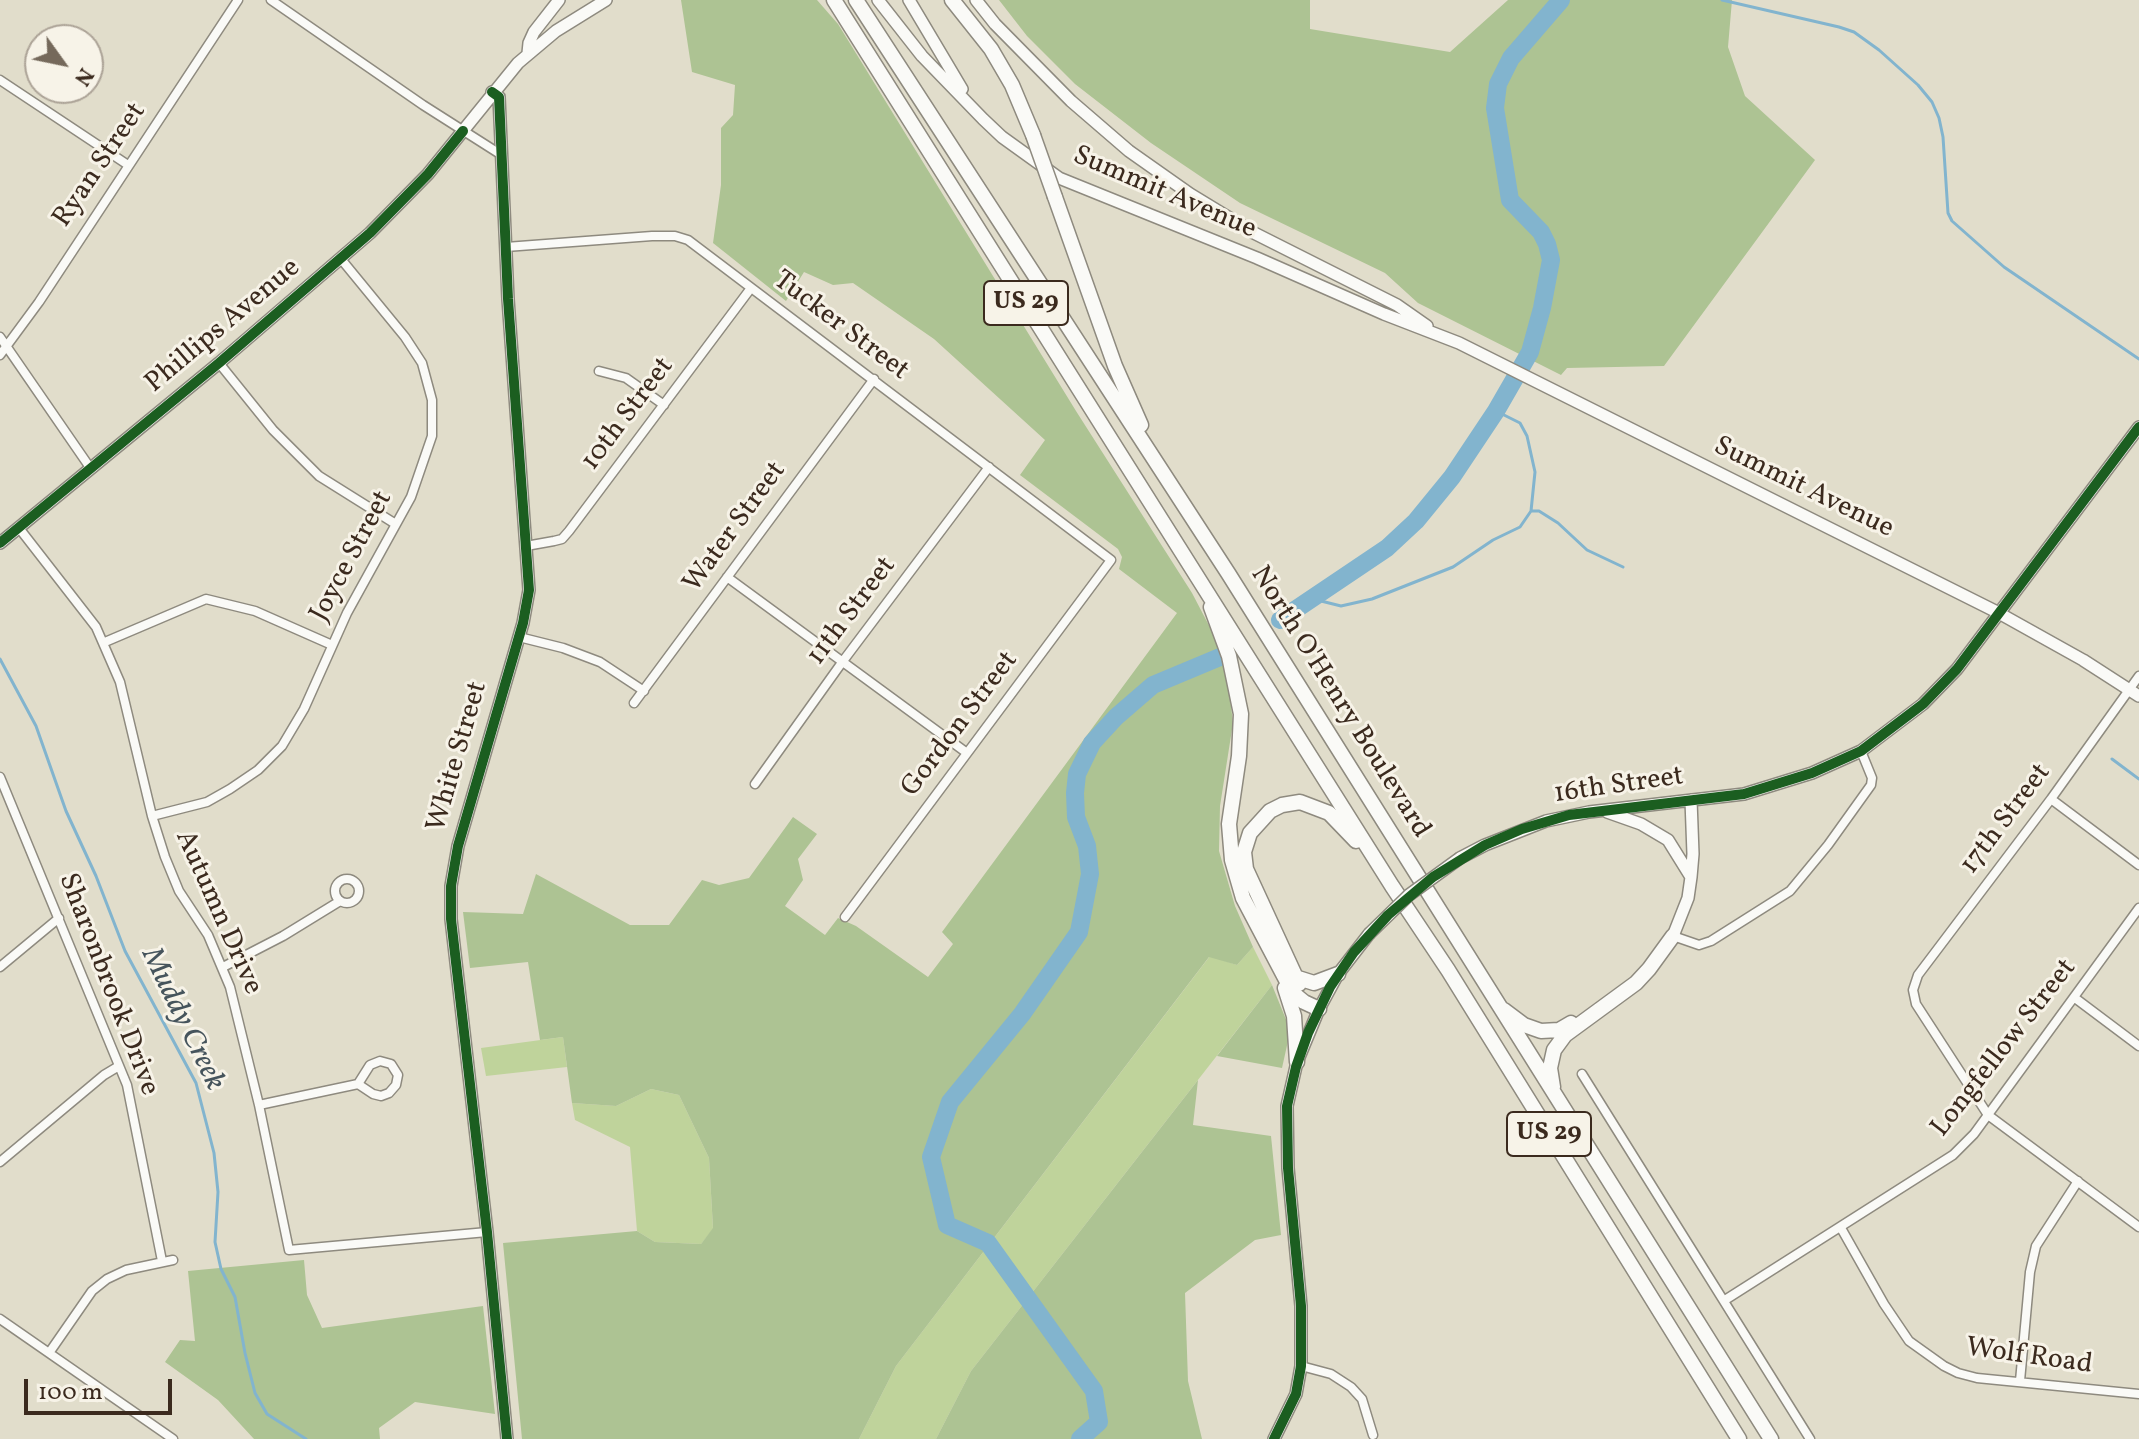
<!DOCTYPE html>
<style>
body{margin:0}
#map{position:relative;width:2139px;height:1439px;overflow:hidden;background:#e1ddcb;font-family:Vollkorn,serif}
canvas{display:block}
.north{position:absolute;left:24px;top:24px;width:80px;height:80px;box-sizing:border-box;background:#f7f3e8;border:2px solid #aca397;border-radius:50%;rotate:123deg;font-size:22px;font-weight:700;line-height:32px;text-align:center;color:#3b2a1e}
.north::after{content:'';display:block;margin:auto;width:28px;height:36px;background:#75695b;clip-path:polygon(50% 0,100% 100%,50% 72%,0 100%)}
.scale{position:absolute;left:24px;top:1379px;width:148px;height:36px;box-sizing:border-box;border:4px solid #3b2a1e;border-top:0;padding-left:10px;font-size:24px;line-height:28px;white-space:nowrap;color:#3b2a1e;-webkit-text-stroke:6px #f7f3e8;paint-order:stroke}
</style>
<div id="map">
<canvas width="2139" height="1439"></canvas>
<div class="north">N</div>
<div class="scale">100 m</div>
</div>
<script>
const g = document.querySelector('canvas').getContext('2d');
g.lineJoin = 'round';
function fill(path, color) {
  g.fillStyle = color;
  g.fill(path, 'evenodd');
}
function toPath(rows) {
  const path = new Path2D();
  for (const r of rows) {
    if (r.length === 3) {
      path.moveTo(r[0] + r[2], r[1]);
      path.arc(r[0], r[1], r[2], 0, 2 * Math.PI);
      continue;
    }
    path.moveTo(r[0], r[1]);
    for (let i = 2; i < r.length; i += 2) path.lineTo(r[i], r[i + 1]);
  }
  return path;
}
function trace(path, color, width, dash) {
  g.strokeStyle = color;
  g.lineWidth = width;
  g.lineCap = dash ? 'butt' : 'round';
  g.setLineDash(dash || []);
  g.stroke(path);
}
function drawText(font, color, halo, rows, align = 'center') {
  g.font = font + ' Vollkorn,serif';
  g.lineWidth = 6;
  g.setLineDash([]);
  g.textBaseline = 'middle';
  g.strokeStyle = halo;
  g.fillStyle = color;
  for (const [text, x, y, turn = 0] of rows) {
    g.save();
    g.translate(x, y);
    g.rotate((+turn || 0) * Math.PI / 180);
    g.textAlign = isNaN(turn) ? turn : align;
    if (halo) g.strokeText(text, 0, 0);
    g.fillText(text, 0, 0);
    g.restore();
  }
}
fill(toPath([
 [1253,947,1272,985,971,1371,936,1439,859,1439,896,1366,1210,956,1237,965],
 [563,1037,567,1067,486,1076,481,1048],
 [651,1089,679,1095,709,1158,713,1229,701,1244,655,1242,637,1231,630,1147,575,1120,572,1103,616,1106]
]), '#bfd39b');
fill(toPath([
 [681,0,817,0,838,24,1076,411,1192,593,1215,637,1228,681,1233,723,1220,806,1219,851,1235,906,1253,947,1237,965,1209,957,896,1366,859,1439,522,1439,503,1243,637,1231,655,1242,701,1244,713,1228,709,1158,679,1095,651,1089,616,1106,572,1103,563,1037,540,1040,528,962,470,968,463,912,523,914,536,874,630,925,669,925,702,880,719,885,749,878,793,817,817,834,798,859,803,880,785,906,825,935,838,918,856,926,928,977,953,944,942,932,1177,613,1119,569,1122,557,1118,549,1020,475,1045,440,934,339,853,283,833,285,804,272,786,301,713,243,721,185,721,128,733,115,735,85,692,72],
 [999,0,1310,0,1310,29,1450,52,1508,0,1732,0,1728,47,1745,96,1815,160,1664,366,1567,368,1561,375,1418,303,1385,273,1240,203,1151,143,1075,84,1027,36],
 [1272,985,1287,1022,1288,1041,1282,1068,1217,1056],
 [1198,1080,1193,1125,1271,1136,1281,1235,1255,1240,1185,1293,1188,1381,1202,1439,936,1439,971,1371],
 [304,1260,307,1295,322,1328,483,1306,495,1414,415,1402,379,1428,380,1439,254,1439,218,1400,165,1362,180,1340,195,1341,188,1271]
]), '#adc393');
trace(toPath([
 [1722,0,1839,27,1854,32,1879,50,1918,85,1932,102,1939,118,1943,137,1948,213,1952,221,2004,267,2139,359],
 [1531,511,1539,511,1558,523,1587,550,1623,567],
 [1313,599,1341,606,1372,599,1453,567,1493,540,1520,527,1531,511,1535,472,1527,436,1520,423,1496,411],
 [0,659,36,726,66,811,96,876,125,951,196,1083,214,1153,218,1192,215,1242,221,1269,235,1297,245,1353,255,1393,267,1414,306,1439],
 [2112,759,2139,779]
]), '#82b4ce', 3);
trace(toPath([
 [1280,620,1387,548,1416,521,1452,477,1496,411,1530,352,1542,308,1551,260,1547,244,1541,232,1510,200,1495,108,1498,84,1511,58,1561,0],
 [1080,1439,1099,1422,1094,1391,988,1243,947,1225,931,1157,950,1102,1022,1014,1079,932,1090,874,1087,846,1076,817,1075,793,1077,774,1092,743,1116,717,1153,685,1220,657]
]), '#82b4ce', 18);
const street = toPath([
 [271,0,423,105,500,154],
 [0,80,128,165],
 [506,247,652,236,675,236,688,240,1111,560,845,917],
 [0,337,91,469],
 [0,355,39,302,238,0],
 [219,363,273,430,319,476,394,523],
 [599,371,626,378,664,405],
 [19,528,96,627,120,682,152,816,165,857,179,891,208,935,230,987,259,1105,289,1250,487,1232],
 [526,546,554,541,562,539,569,531,751,288],
 [727,577,967,753],
 [519,637,563,648,600,662,644,691],
 [105,642,206,599,255,611,332,645],
 [2139,676,2051,799,1918,975,1913,990,1916,1004,1988,1115,2139,1227],
 [634,703,874,379],
 [0,777,127,1085,162,1261],
 [755,784,843,661,989,467],
 [2051,799,2139,865],
 [152,816,207,802,230,789,258,770,282,746,304,709,347,613,411,497,432,436,432,400,422,363,405,337,341,259],
 [347,891,12],
 [1673,936,1699,945,1711,941,1790,891,1828,845,1871,785,1872,778,1861,751],
 [0,967,59,918],
 [223,967,283,936,340,901],
 [2075,998,2139,1046],
 [1582,1074,1810,1439],
 [259,1105,358,1084,370,1065,380,1061,391,1064,398,1075,396,1085,389,1093,381,1096,373,1094,358,1084],
 [0,1162,104,1075,119,1066],
 [1841,1228,1884,1304,1909,1341,1944,1366,1958,1373,1977,1378,2139,1394],
 [1725,1300,1953,1155,1974,1134,2139,908],
 [0,1319,173,1439],
 [49,1353,92,1291,107,1279,126,1270,173,1260],
 [1301,1366,1331,1374,1351,1387,1362,1399,1373,1435],
 [2020,1381,2030,1272,2036,1246,2078,1181]
]);
const secondary = toPath([
 [878,0,922,56,983,119,1002,137,1059,178,1257,258,1384,314,1459,343,1997,612,2083,660,2139,696],
 [909,0,962,89],
 [976,0,995,24,1071,101,1129,151,1190,194,1254,233,1397,305,1427,326],
 [528,53,529,43,534,32,559,0],
 [492,92,499,97,508,299,529,590,523,623,458,846,451,886,451,919,487,1232,507,1439],
 [0,543,219,363,370,233,428,174,518,63,556,31,606,0],
 [1607,812,1641,824,1668,840,1691,877],
 [1460,858,1485,845,1546,821,1589,812,1744,794,1812,773,1861,751,1923,704,1957,669,2139,427],
 [1673,936,1688,898,1691,877,1693,854,1691,800],
 [1274,1439,1296,1394,1301,1366,1301,1306,1288,1168,1287,1106,1297,1062,1319,1009,1338,974,1369,934]
]);
const highway = toPath([
 [834,0,1392,886,1448,970,1739,1439],
 [856,0,1228,573,1771,1439],
 [952,0,991,49,1012,85,1033,135],
 [1055,197,1115,366,1141,425],
 [1211,607,1229,656,1241,714,1239,756,1229,824,1232,860,1243,898,1293,993,1304,1002,1319,1009],
 [1295,977,1314,983,1338,974],
 [1299,984,1246,869,1244,852,1250,833,1270,811,1282,805,1300,802,1329,813,1356,841],
 [1285,988,1294,1016,1297,1062],
 [1504,1010,1524,1025,1541,1031,1559,1030,1571,1023],
 [1553,1087,1550,1068,1554,1050,1565,1035,1636,983,1649,969,1673,936]
]);
trace(street, '#8e8a7f', 11);
trace(secondary, '#8e8a7f', 14);
trace(highway, '#8e8a7f', 17);
trace(street, '#fafaf7', 8);
trace(secondary, '#fafaf7', 11);
trace(highway, '#fafaf7', 14);
const secondaryBridge = toPath([
 [1369,934,1409,895,1460,858]
]);
const highwayBridge = toPath([
 [1033,135,1055,197]
]);
trace(secondaryBridge, '#8e8a7f', 14, []);
trace(highwayBridge, '#8e8a7f', 17, []);
trace(secondaryBridge, '#fafaf7', 11);
trace(highwayBridge, '#fafaf7', 14);
trace(toPath([
 [492,92,499,97,508,299,529,590,523,623,458,846,451,886,451,919,487,1232,507,1439],
 [0,543,219,363,370,233,428,174,463,131],
 [1274,1439,1296,1394,1301,1366,1301,1306,1288,1168,1287,1106,1296,1067,1308,1033,1330,987,1354,952,1388,915,1433,877,1485,845,1522,829,1569,815,1744,794,1812,773,1861,751,1923,704,1957,669,2139,427]
]), '#1b5e20', 10);
for (const [x, y, w] of [
 [1026,303,84],
 [1549,1134,84]
]) {
  const box = new Path2D();
  box.roundRect(x - w / 2, y - 22, w, 44, 6);
  g.fillStyle = '#f7f3e8';
  g.fill(box);
  trace(box, '#3b2a1e', 2);
}
drawText('bold 26px', '#3b2a1e', null, [
 ["US 29",1026,303],
 ["US 29",1549,1134]
]);
drawText('28px', '#3b2a1e', '#f7f3e8', [
 ["Ryan Street",101,166,-56],
 ["Summit Avenue",1164,194,23],
 ["Phillips Avenue",224,327,-40],
 ["Tucker Street",840,327,37],
 ["10th Street",629,415,-53],
 ["Summit Avenue",1803,489,26],
 ["Water Street",736,528,-54],
 ["Joyce Street",353,557,-62],
 ["11th Street",853,612,-53],
 ["North O'Henry Boulevard",1339,703,58],
 ["Gordon Street",961,725,-53],
 ["White Street",459,757,-74],
 ["16th Street",1619,787,-8],
 ["17th Street",2007,820,-53],
 ["Autumn Drive",217,913,66],
 ["Sharonbrook Drive",107,985,69],
 ["Longfellow Street",2005,1049,-52],
 ["Wolf Road",2029,1358,8]
]);
drawText('italic 30px', '#46545c', '#f7f3e8', [
 ["Muddy Creek",181,1020,64]
]);
</script>
